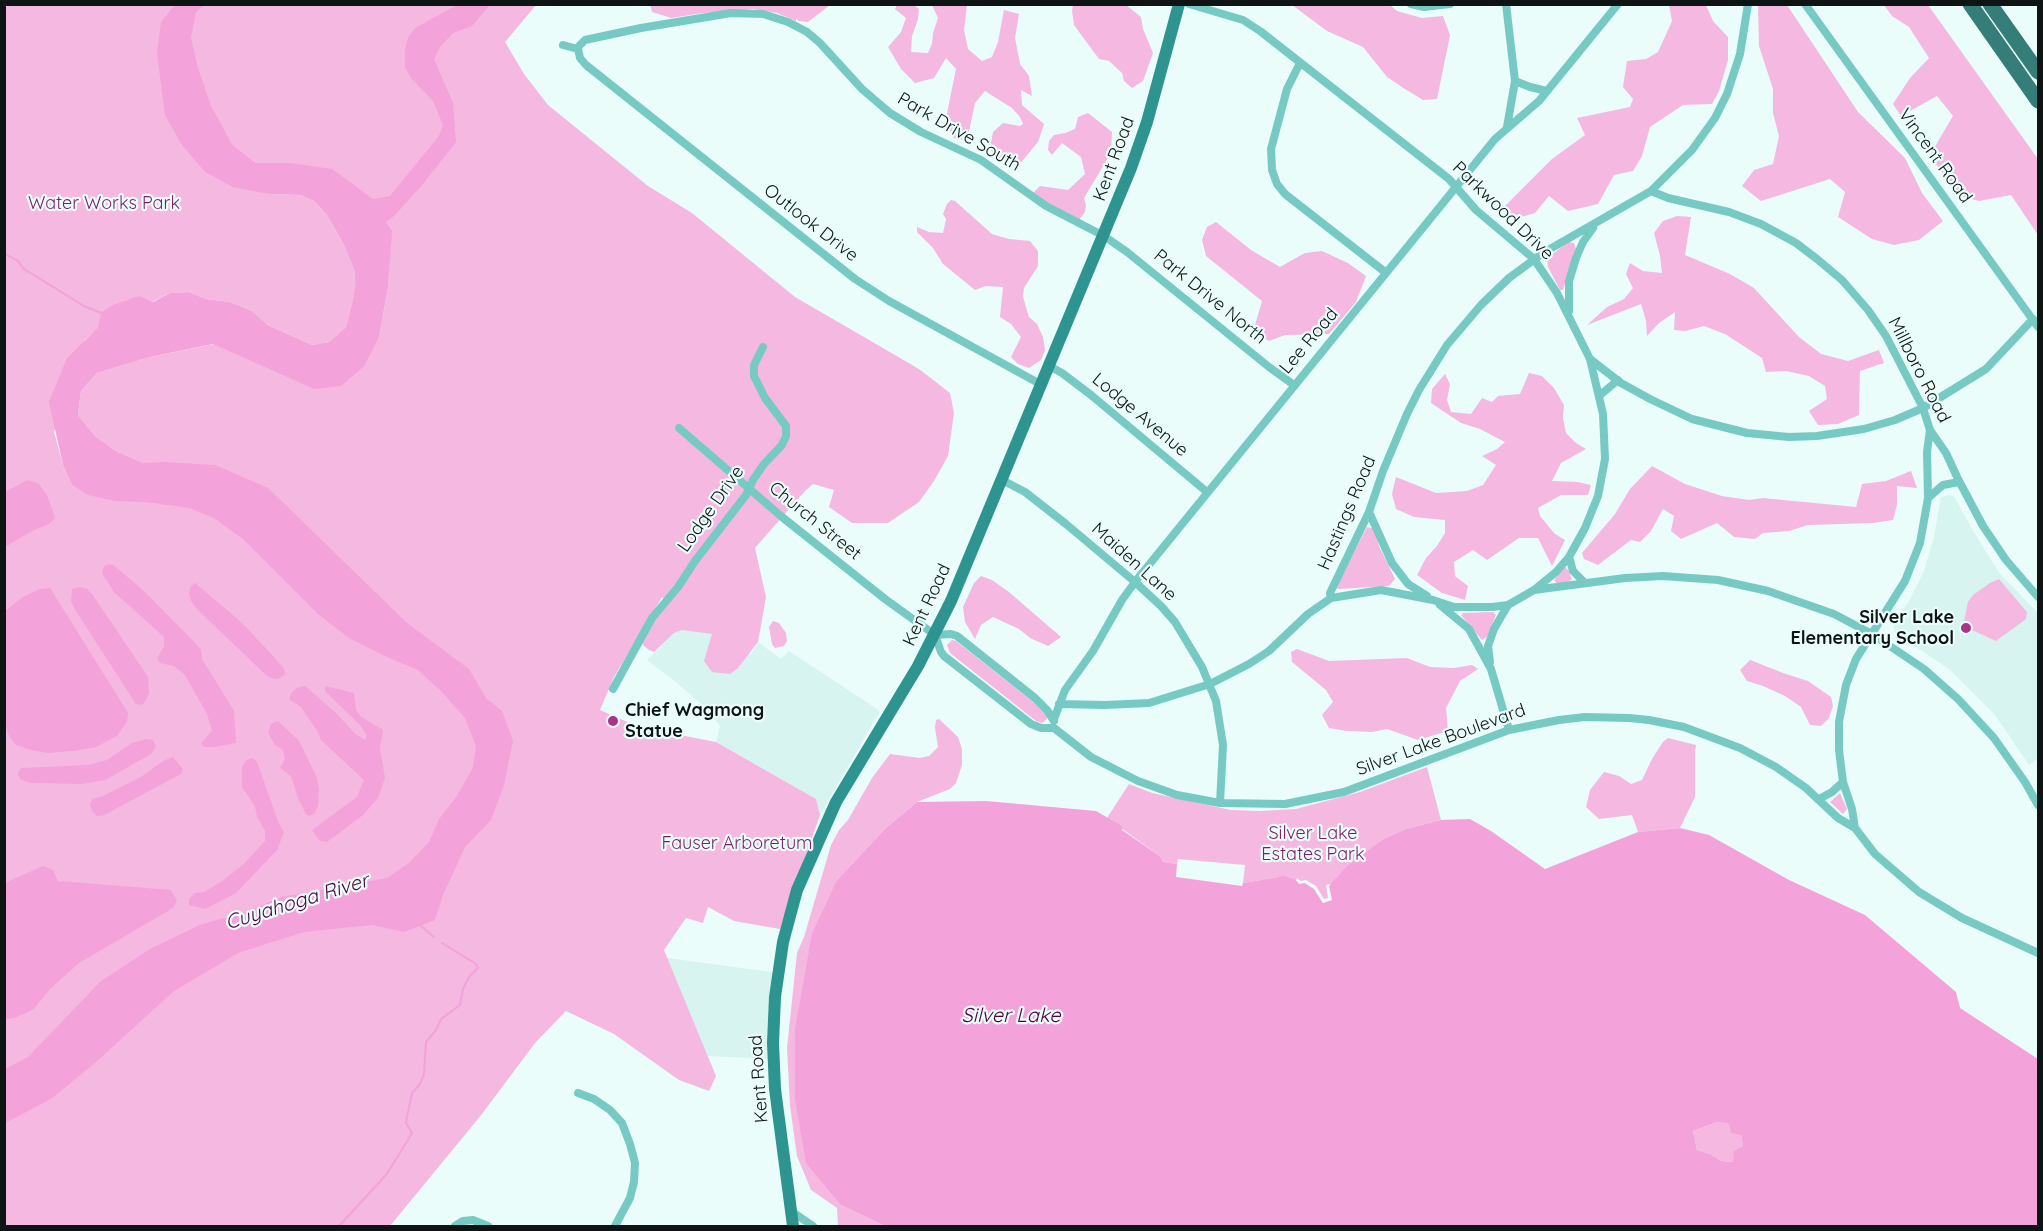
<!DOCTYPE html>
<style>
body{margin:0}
#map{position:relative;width:2043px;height:1231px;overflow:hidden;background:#eafdfb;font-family:Quicksand,sans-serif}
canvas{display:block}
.frame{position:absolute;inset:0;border:6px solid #0d1413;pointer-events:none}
</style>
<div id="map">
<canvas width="2043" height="1231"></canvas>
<div class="frame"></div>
</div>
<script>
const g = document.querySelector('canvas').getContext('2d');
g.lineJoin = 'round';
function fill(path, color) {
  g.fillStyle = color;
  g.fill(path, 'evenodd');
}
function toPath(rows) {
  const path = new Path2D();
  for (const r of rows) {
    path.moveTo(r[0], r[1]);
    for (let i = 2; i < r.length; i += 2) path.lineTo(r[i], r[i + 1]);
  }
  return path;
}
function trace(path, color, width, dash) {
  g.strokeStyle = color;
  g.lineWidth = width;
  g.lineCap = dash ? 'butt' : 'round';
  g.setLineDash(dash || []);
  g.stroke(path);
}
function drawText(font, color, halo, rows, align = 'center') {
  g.font = font + ' Quicksand,sans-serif';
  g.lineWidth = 4.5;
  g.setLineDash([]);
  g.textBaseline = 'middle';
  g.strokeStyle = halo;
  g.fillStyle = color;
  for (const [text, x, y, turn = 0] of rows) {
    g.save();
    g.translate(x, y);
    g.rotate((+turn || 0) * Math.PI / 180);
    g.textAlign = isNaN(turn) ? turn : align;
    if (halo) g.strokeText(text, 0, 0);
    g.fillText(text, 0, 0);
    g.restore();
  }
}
fill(toPath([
 [1951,495,1955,498,1972,529,2000,574,2038,613,2038,759,2029,765,1995,715,1949,669,1895,633,1893,624,1909,601,1924,571,1934,537,1941,497],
 [682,630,712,634,710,645,751,654,758,642,781,659,789,651,880,711,820,815,816,799,716,742,720,726,708,710,677,683,647,660,674,633],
 [667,958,779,973,774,1059,708,1056]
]), '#d7f4f1');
fill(toPath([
 [650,4,830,5,808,22,799,21,796,18,796,21,777,13,753,9,703,13,671,18,652,12],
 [5,5,536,5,505,42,524,74,548,105,648,186,692,213,795,297,919,369,950,393,954,413,948,456,934,481,919,502,888,523,852,523,829,507,834,490,813,484,805,491,755,548,766,597,758,642,738,668,730,674,712,672,704,661,712,634,682,630,674,633,654,652,649,650,643,645,642,639,667,600,662,597,614,677,600,710,639,727,716,742,816,799,820,815,780,929,734,921,708,907,703,923,686,918,664,950,716,1076,709,1091,679,1080,614,1034,566,1011,535,1043,482,1114,390,1226,5,1226],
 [162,89,210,106,232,144,256,163,290,163,373,199,391,231,388,288,379,337,281,374,214,344,150,357,97,373,81,391,78,415,95,436,116,451,143,463,72,485,63,465,54,432,85,340,99,328,170,293,189,292,206,299,230,302,252,311,268,325,312,345,329,342,346,327,354,295,355,272,344,245,327,215,314,201,300,195,269,194],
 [897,5,914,5,919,9,918,19,912,36,911,52,928,53,932,44,933,33,938,18,932,5,967,5,964,30,968,49,982,61,992,57,998,42,1004,10,1019,14,1015,38,1020,64,1029,76,1032,96,1021,90,1022,105,1044,124,1038,142,1019,165,1006,164,996,158,990,149,993,132,1003,123,1020,126,1023,124,1020,117,1012,108,985,91,975,103,967,141,954,138,945,123,956,69,946,58,934,78,915,83,901,69,888,47,901,32,906,18,895,9],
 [1073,5,1126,5,1141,17,1143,29,1153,53,1143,81,1132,88,1124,81,1122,73,1109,61,1099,59,1074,25,1072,11],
 [1292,5,1390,5,1397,11,1422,18,1443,16,1450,35,1437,99,1423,100,1405,89,1387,77,1363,47,1327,31],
 [1669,5,1706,5,1713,21,1728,37,1728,60,1719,91,1712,104,1683,105,1650,127,1642,156,1633,171,1614,175,1598,204,1568,211,1549,196,1535,213,1521,217,1507,217,1505,206,1552,159,1585,135,1577,118,1630,107,1633,99,1623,87,1627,61,1646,59,1658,52,1672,21],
 [1758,5,1787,5,1858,112,1905,158,1922,193,1943,221,1919,240,1894,245,1872,239,1838,217,1845,192,1830,179,1761,201,1742,186,1754,170,1773,164,1779,136,1773,113,1773,89,1759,46],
 [1884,5,1928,5,2038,159,2038,235,2011,195,1979,201,1957,195,1930,155,1953,116,1937,96,1901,116,1893,104,1910,78,1929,58,1909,27,1892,16],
 [1088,113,1112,132,1111,153,1084,198,1086,205,1085,212,1079,220,1049,208,1033,193,1040,186,1068,190,1085,174,1081,157,1062,143,1052,155,1048,150,1049,141,1054,135,1065,133,1075,129,1078,117],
 [951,200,955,201,992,234,1009,239,1030,241,1038,251,1038,266,1024,288,1023,297,1029,317,1037,324,1043,337,1045,350,1041,360,1029,368,1018,364,1011,357,1021,337,1011,324,1000,317,1003,287,986,286,975,290,943,264,933,248,917,232,917,227,929,232,943,233,946,219,943,214,947,204],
 [1677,216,1691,217,1685,255,1730,274,1754,288,1799,337,1821,354,1848,361,1879,350,1884,363,1860,371,1859,415,1838,424,1818,425,1809,411,1827,399,1825,386,1809,376,1786,371,1766,372,1762,358,1725,334,1704,326,1685,331,1674,330,1675,312,1659,323,1647,336,1646,321,1641,304,1587,325,1607,307,1624,299,1633,288,1626,274,1630,263,1643,271,1662,273,1660,256,1654,233,1663,221],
 [1216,222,1251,250,1280,267,1305,253,1322,251,1348,263,1366,276,1356,302,1329,334,1285,335,1269,341,1253,332,1262,301,1206,256,1202,240,1207,227],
 [1569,242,1574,243,1576,249,1563,290,1560,290,1548,267,1547,258],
 [1529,373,1542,376,1554,388,1564,405,1563,418,1566,433,1576,443,1586,449,1561,463,1552,481,1578,482,1591,485,1588,495,1561,495,1538,508,1540,516,1555,534,1565,540,1552,566,1538,538,1519,538,1487,560,1473,550,1454,562,1455,576,1468,586,1465,600,1442,593,1417,575,1426,558,1437,546,1445,533,1445,520,1414,517,1396,509,1392,494,1396,477,1436,493,1467,491,1483,485,1496,465,1482,456,1497,449,1505,442,1480,429,1461,423,1431,403,1432,389,1445,374,1450,384,1447,400,1451,412,1471,414,1482,398,1492,402,1498,396,1520,394],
 [1652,466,1685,484,1722,496,1749,500,1763,498,1856,507,1862,484,1886,481,1911,471,1917,488,1897,486,1897,505,1893,520,1873,523,1808,525,1789,531,1763,533,1755,539,1734,537,1717,523,1681,539,1671,531,1674,516,1663,509,1651,531,1640,542,1631,540,1598,565,1584,559,1582,553,1615,514,1630,489],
 [1367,527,1375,529,1379,546,1395,579,1389,586,1338,589,1336,587],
 [1565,567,1569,571,1572,580,1558,585,1554,580],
 [981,576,992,580,1009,592,1061,637,1048,646,1030,638,1019,629,993,617,981,625,975,639,965,622,963,607,974,583],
 [1999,579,2027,612,2026,619,1996,641,1963,626,1968,602,1973,595,1990,583],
 [1493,612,1496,615,1487,637,1482,640,1461,615,1463,613],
 [773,621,779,623,786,633,787,641,784,646,775,648,772,644,769,627],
 [952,640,956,641,1046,712,1047,719,1042,723,1036,721,950,653,947,645],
 [1297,649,1329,661,1407,658,1430,667,1454,668,1472,665,1478,669,1460,681,1446,708,1448,731,1418,740,1387,729,1372,732,1347,731,1329,728,1322,715,1333,702,1326,690,1292,662,1291,652],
 [1750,660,1786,674,1808,681,1831,697,1833,706,1829,718,1821,726,1810,725,1801,707,1785,696,1763,686,1747,681,1740,670],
 [939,719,958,737,962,749,962,765,956,783,950,789,917,802,886,828,837,880,841,1205,885,1226,838,1226,837,1208,811,1190,797,1156,790,1106,787,1048,797,953,804,937,831,845,839,830,848,820,872,778,890,754,920,758,929,756,938,747,935,728,936,720],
 [1668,738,1696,745,1695,751,1695,797,1680,828,1638,832,1632,815,1599,819,1586,807,1590,790,1604,772,1619,776,1631,784,1642,780,1652,759,1663,742],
 [1427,767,1441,820,1406,829,1383,839,1348,865,1332,900,1323,903,1304,884,1299,884,1278,877,1243,883,1245,865,1178,859,1177,864,1163,862,1161,857,1107,818,1129,784,1152,793,1231,810,1260,811,1296,809,1360,792],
 [1840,793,1847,809,1843,814,1830,802],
 [1717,1122,1729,1124,1741,1135,1743,1146,1733,1162,1721,1161,1710,1154,1697,1150,1693,1131]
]), '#f4b8e1');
fill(toPath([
 [175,5,204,5,196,12,191,37,198,68,211,106,232,144,256,163,290,163,332,169,373,199,390,196,439,136,443,125,433,101,411,78,405,67,405,50,408,38,415,28,457,5,490,5,472,26,453,33,440,47,434,59,453,103,456,142,422,185,395,215,386,222,392,231,388,288,379,337,364,366,341,386,314,389,213,344,150,357,97,373,81,391,78,415,95,436,116,451,143,463,162,462,215,465,268,488,407,623,469,669,486,698,502,711,513,741,504,785,491,820,465,847,443,895,435,920,404,932,372,925,304,932,238,953,174,991,96,1062,51,1099,5,1123,5,1069,28,1057,101,981,150,949,200,925,248,911,282,897,387,878,409,863,429,842,439,819,457,796,473,768,476,746,465,718,442,692,418,670,385,656,349,638,318,614,243,539,214,518,189,508,146,502,115,501,88,495,72,485,63,465,49,402,67,358,98,328,101,313,113,305,139,296,153,302,170,293,189,292,206,299,230,302,252,311,268,325,312,345,329,342,346,327,354,295,355,272,344,245,327,215,314,201,300,195,269,194,233,187,205,172,182,145,165,115,157,53,161,22],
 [27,480,39,484,47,495,55,518,49,524,32,531,5,547,5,492],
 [109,564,113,565,142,589,201,649,202,659,234,711,236,743,214,747,205,747,201,743,212,731,207,714,185,675,174,666,160,663,157,658,164,647,164,637,114,592,102,573,104,566],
 [195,583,241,622,274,657,284,669,285,674,280,678,275,679,267,676,199,611,191,601,189,593,191,586],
 [80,587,87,589,92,594,148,677,149,693,146,700,142,705,136,704,74,608,71,601,72,589],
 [50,588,128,713,127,722,117,736,96,747,73,751,47,753,31,750,16,745,9,736,5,724,5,611,23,597,40,589],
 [305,686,338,715,355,734,366,740,366,734,361,726,325,691,325,686,354,693,356,709,360,716,383,730,380,749,385,778,378,798,363,815,327,842,320,841,312,830,357,797,364,780,321,740,318,732,301,707,289,699,292,692,297,688],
 [278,721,299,741,317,778,319,789,318,806,314,814,309,816,306,814,298,798,291,776,280,768,285,759,283,750,275,745,268,733,271,724],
 [146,739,153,740,156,746,151,754,105,780,81,784,30,783,20,779,18,773,21,768,89,765,107,760,132,743],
 [173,757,183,769,181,774,104,815,97,816,92,811,90,805,92,799,103,796,141,777,163,761],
 [252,758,257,762,279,824,284,832,277,850,236,893,205,909,189,905,189,899,195,893,204,892,221,882,244,864,265,841,265,831,257,817,255,806,242,787,242,767,246,760],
 [986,801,1096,811,1122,826,1122,830,1161,857,1163,862,1177,864,1176,877,1242,886,1243,883,1284,876,1304,883,1314,889,1323,903,1331,900,1329,886,1348,865,1383,839,1406,829,1441,820,1470,819,1491,831,1545,869,1638,832,1680,828,1709,835,1789,880,1865,915,1956,992,1960,1008,2038,1059,2038,1226,1114,1226,1109,1225,885,1226,841,1205,806,1163,795,1099,795,1029,812,934,837,880,886,828,917,802],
 [1717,1122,1729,1124,1731,1133,1741,1135,1743,1146,1734,1151,1733,1162,1721,1161,1710,1154,1697,1150,1693,1131],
 [43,866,53,870,58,881,171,890,177,901,173,908,79,963,50,989,33,1010,14,1018,5,1019,5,883]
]), '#f4a2da');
fill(toPath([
 [1297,878,1301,881,1306,880,1316,886,1324,899,1328,898,1326,885,1331,884,1329,886,1332,900,1323,903,1314,889,1305,883,1299,884,1296,880]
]), '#eafdfb');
trace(toPath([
 [4,253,18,261,24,269,84,306,101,313],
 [421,926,434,937],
 [339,1226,386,1175,408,1140,412,1133,406,1123,407,1117,412,1093,420,1084,424,1074,426,1042,436,1030,441,1019,460,1005,463,989,469,977,478,968,476,964,442,943]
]), '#f4a2da', 2);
trace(toPath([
 [1189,4,1243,20,1260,31,1449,179,1476,210,1534,259,1557,293,1590,359,1603,414,1605,459,1598,496,1585,528,1569,557,1556,572,1534,590],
 [1411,4,1424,7,1450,4],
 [1506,4,1515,81,1507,127],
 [1805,4,2038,327],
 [563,45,578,49],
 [1300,63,1287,89,1271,149,1272,170,1277,184,1285,194,1385,272],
 [1515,81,1530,87,1547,91],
 [1651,191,1668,198,1729,212,1761,224,1796,243,1817,259,1842,280,1868,310,1886,336,1923,408,1930,430,1946,453,1958,479,1983,526,2006,560,2038,597],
 [1569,311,1569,281,1576,258,1583,242,1593,228],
 [1590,359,1621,383,1650,399,1692,419,1747,433,1789,437,1817,436,1864,429,1895,420,1923,408,1986,369,2033,319],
 [1049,366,1062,373,1091,395,1207,492],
 [1042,385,889,301,855,279,586,65,580,58,578,49,579,46,585,40,641,28,731,13,763,14,788,22,807,32,820,43,862,89,890,113,921,132,981,160,1046,206,1104,236,1127,252,1269,367,1294,385],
 [1599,396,1618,380],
 [679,428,782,517,885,599,935,635],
 [1002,480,1025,492,1066,524,1135,582,1161,606,1175,622,1202,667,1216,701,1223,745,1220,803],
 [1928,498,1927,452,1930,430],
 [1369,512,1392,563,1408,584,1427,596],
 [1569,557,1573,571,1585,583],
 [1331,598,1381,590,1433,600,1454,607,1492,607,1508,605,1534,590,1625,578,1663,576,1718,580,1768,591,1834,614,1872,634,1924,669,1958,699,1994,738,2025,782,2038,805],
 [1440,605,1469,629,1491,669,1509,730],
 [935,635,941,652,944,656,1031,724,1041,728,1054,728,1091,757,1138,781,1177,795,1220,803,1285,804,1344,792,1509,730,1559,720,1585,717,1629,718,1649,720,1684,727,1740,748,1776,767,1806,788,1838,818,1855,828,1875,854,1919,892,1962,918,2038,953],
 [935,635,951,634,957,636,1035,698,1047,710,1054,721],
 [1490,662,1488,646,1494,629,1508,605],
 [613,689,652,618,678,587,695,561,746,495,753,480,764,464,782,445,786,436,786,426,765,398,754,376,754,365,763,347],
 [1059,704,1105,705,1149,703,1210,684,1249,664,1269,651,1308,614,1331,598,1330,593,1369,512,1383,471,1407,414,1419,390,1447,345,1481,305,1509,278,1543,253,1651,191,1692,150,1715,118,1727,94,1740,54,1748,4],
 [1054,719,1065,690,1093,651,1122,600,1135,582,1495,139,1539,101,1618,4],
 [1819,799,1832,792,1843,782],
 [1855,828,1852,809,1843,782,1839,750,1839,722,1846,685,1856,659,1905,581,1920,543,1928,498,1943,485,1959,482],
 [578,1093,594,1099,610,1110,622,1123,630,1144,635,1163,634,1182,630,1198,615,1226],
 [791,1211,813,1226],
 [455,1226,463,1221,473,1220,488,1226]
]), '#77cac4', 8);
trace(toPath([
 [793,1226,775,1089,773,1043,775,997,783,942,797,890,836,802,918,666,951,601,1131,168,1147,122,1179,4]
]), '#2e948f', 12);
trace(toPath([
 [1970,4,2038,101],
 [1990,4,2038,72]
]), '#357d78', 15);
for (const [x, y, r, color] of [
 [1966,628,6,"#a9348c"],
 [613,721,6,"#a9348c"]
]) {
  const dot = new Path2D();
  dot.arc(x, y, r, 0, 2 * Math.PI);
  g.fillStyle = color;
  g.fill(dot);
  trace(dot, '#eafdfb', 2);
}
drawText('18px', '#0d1413', '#eafdfb', [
 ["Park Drive South",959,132,30],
 ["Vincent Road",1935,156,54],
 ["Kent Road",1114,159,-70],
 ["Parkwood Drive",1503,211,44],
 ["Outlook Drive",811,223,38],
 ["Park Drive North",1210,297,39],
 ["Lee Road",1309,341,-50],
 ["Millboro Road",1919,370,63],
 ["Lodge Avenue",1140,415,40],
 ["Lodge Drive",711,509,-55],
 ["Hastings Road",1347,513,-67],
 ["Church Street",815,521,39],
 ["Maiden Lane",1134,562,42],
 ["Kent Road",927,605,-65],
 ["Silver Lake Boulevard",1441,740,-20],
 ["Kent Road",759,1079,-94]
]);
drawText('18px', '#7c1e66', '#eafdfb', [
 ["Water Works Park",104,204],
 ["Silver Lake",1313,834],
 ["Estates Park",1313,855],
 ["Fauser Arboretum",737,844]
]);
drawText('bold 18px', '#0d1413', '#eafdfb', [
 ["Silver Lake",1954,618],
 ["Elementary School",1954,639],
 ["Chief Wagmong",625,711,"left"],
 ["Statue",625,732,"left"]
], 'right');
drawText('italic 20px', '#4d033d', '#eafdfb', [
 ["Cuyahoga River",297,902,-17],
 ["Silver Lake",1011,1016]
]);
</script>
